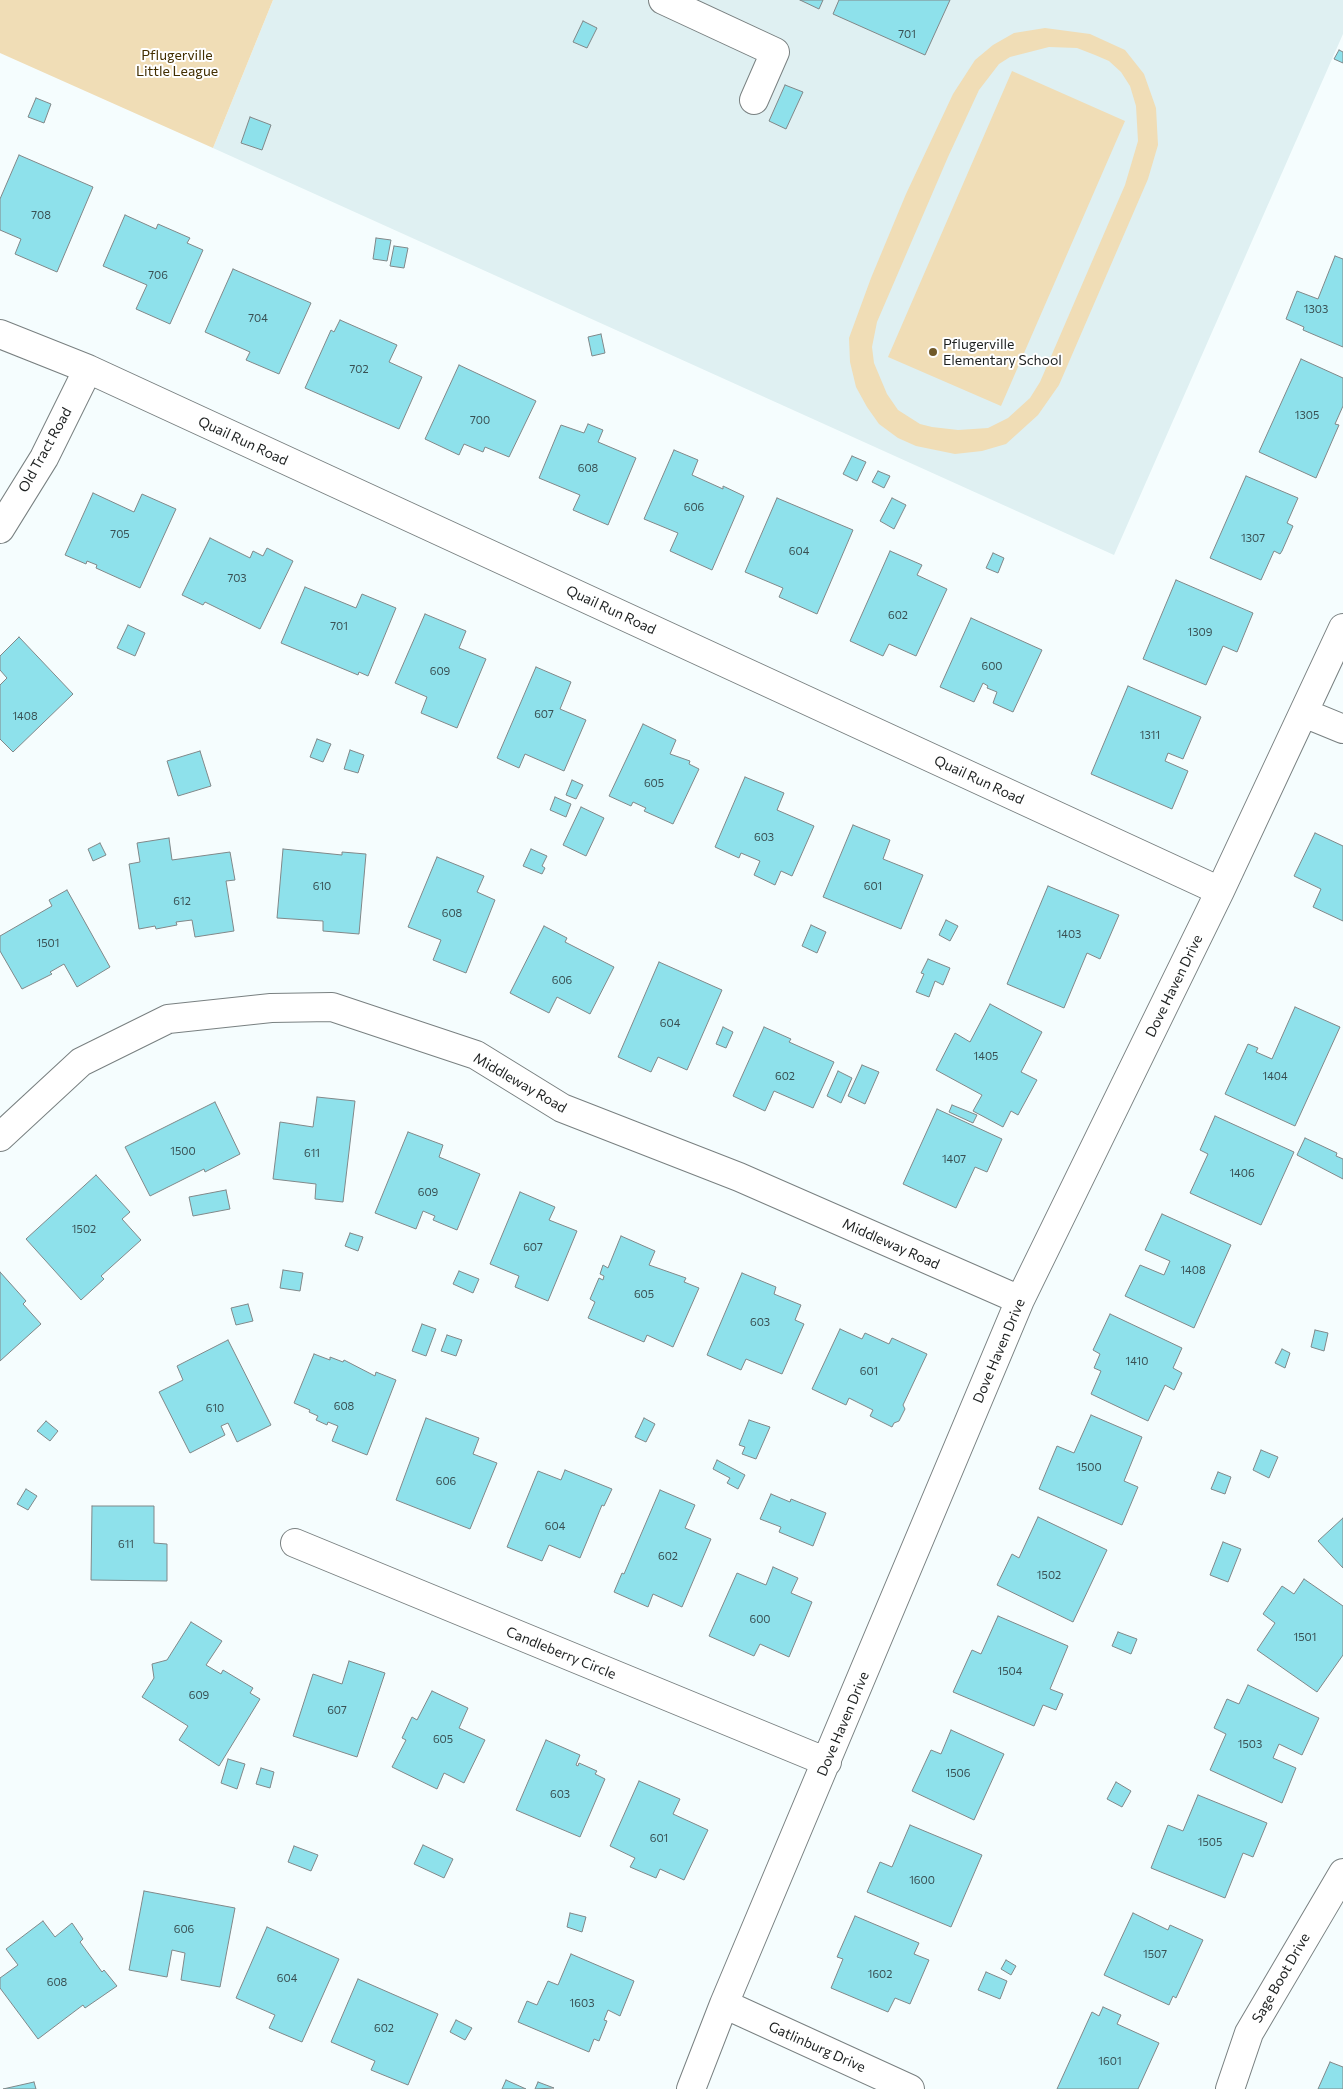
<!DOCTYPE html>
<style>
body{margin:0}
canvas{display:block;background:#f5fdfe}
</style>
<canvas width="1343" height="2089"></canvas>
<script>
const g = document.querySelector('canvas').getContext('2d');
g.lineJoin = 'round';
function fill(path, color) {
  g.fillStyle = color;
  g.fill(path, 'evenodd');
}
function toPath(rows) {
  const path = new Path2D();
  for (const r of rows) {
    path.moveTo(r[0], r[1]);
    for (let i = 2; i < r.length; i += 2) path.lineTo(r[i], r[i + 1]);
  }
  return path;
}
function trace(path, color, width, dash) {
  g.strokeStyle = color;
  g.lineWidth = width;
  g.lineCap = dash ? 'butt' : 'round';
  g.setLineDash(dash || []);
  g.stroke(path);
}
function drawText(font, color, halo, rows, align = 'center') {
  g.font = font + ' Commissioner,sans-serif';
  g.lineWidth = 4;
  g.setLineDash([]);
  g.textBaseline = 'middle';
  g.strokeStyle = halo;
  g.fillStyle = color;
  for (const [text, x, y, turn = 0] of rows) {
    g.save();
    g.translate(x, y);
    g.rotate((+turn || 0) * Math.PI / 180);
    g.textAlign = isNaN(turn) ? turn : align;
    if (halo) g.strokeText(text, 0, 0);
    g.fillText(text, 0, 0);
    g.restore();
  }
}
fill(toPath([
 [273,0,1343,0,1343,34,1114,555,213,148]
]), '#dff0f2');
fill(toPath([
 [0,0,273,0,213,148,0,53],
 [1045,28,1090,34,1125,50,1144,74,1156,108,1158,145,1148,179,1059,385,1038,415,1006,444,982,451,955,454,916,446,898,438,879,424,867,407,856,387,850,362,849,338,871,278,906,194,953,94,975,60,993,45,1014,33],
 [1049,47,1077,48,1095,55,1109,61,1121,72,1130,86,1136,106,1138,141,1125,185,1040,382,1030,398,1008,418,988,428,958,430,932,427,920,424,898,410,887,394,874,363,872,347,877,322,948,157,979,90,999,64,1010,57],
 [1012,71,1125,121,1001,406,888,357]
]), '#f0ddb6');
const building = toPath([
 [800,0,823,0,819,9,800,0],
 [839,0,950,0,925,55,833,14,839,0],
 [583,21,597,28,587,48,573,42,583,21],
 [1339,50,1343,52,1343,63,1334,59,1339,50],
 [785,85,803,92,786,129,769,121,785,85],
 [36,98,51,104,44,123,28,117,36,98],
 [250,117,271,125,262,150,241,143,250,117],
 [19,155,93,187,57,272,15,254,21,239,0,230,0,199,19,155],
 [125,215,156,229,158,224,190,238,187,243,203,250,170,324,136,309,147,285,103,266,125,215],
 [376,238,391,240,387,261,373,259,376,238],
 [394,246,408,248,404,268,390,266,394,246],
 [1335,256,1343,259,1343,347,1303,330,1304,327,1286,319,1297,291,1318,299,1335,256],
 [233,269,311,303,279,374,246,360,250,352,205,332,233,269],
 [340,320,397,345,389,362,422,377,399,429,305,388,331,330,334,332,340,320],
 [601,334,605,353,592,356,588,337,601,334],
 [1301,359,1343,378,1343,406,1335,424,1339,425,1316,478,1259,452,1301,359],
 [459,365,536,401,509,457,485,447,483,452,464,444,459,455,425,439,459,365],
 [588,424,603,430,598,442,636,458,608,525,573,510,580,495,539,478,561,425,584,433,588,424],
 [674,450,698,460,692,475,723,489,723,486,744,496,712,570,670,551,678,533,644,519,674,450],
 [852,456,866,462,857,481,843,474,852,456],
 [878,471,890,476,884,488,872,482,878,471],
 [1246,476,1298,498,1287,523,1293,526,1282,551,1280,554,1274,551,1261,580,1210,558,1246,476],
 [93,493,134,512,142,494,176,509,140,588,96,568,97,565,87,561,86,564,65,555,93,493],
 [777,498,853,530,817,614,779,597,783,588,745,572,777,498],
 [892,498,906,505,894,529,880,521,892,498],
 [210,538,250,558,253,551,263,556,267,548,293,561,260,629,205,602,203,605,182,595,210,538],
 [890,551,922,565,917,575,947,589,916,656,889,644,883,656,850,641,890,551],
 [993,553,1004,558,998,573,986,568,993,553],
 [1176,580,1253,613,1237,652,1223,646,1206,685,1143,659,1176,580],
 [305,587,356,608,362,594,396,608,368,676,359,672,358,675,281,643,305,587],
 [425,614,466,631,459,648,486,659,457,728,421,713,427,697,395,683,425,614],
 [971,618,1042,650,1013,712,993,703,997,692,987,688,988,686,983,683,974,702,940,687,971,618],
 [128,625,145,633,135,656,117,648,128,625],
 [19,637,73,694,13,752,0,739,0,685,7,678,0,670,0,656,19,637],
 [536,667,571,682,560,709,586,720,564,771,525,754,519,768,497,758,536,667],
 [1128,686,1201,717,1183,759,1168,753,1165,761,1188,771,1172,809,1091,774,1128,686],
 [643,724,676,740,670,754,690,761,689,764,699,769,673,824,644,811,646,808,633,802,631,806,609,796,643,724],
 [317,739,331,744,323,762,310,757,317,739],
 [350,750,364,755,358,773,344,769,350,750],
 [200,751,211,786,178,796,167,761,200,751],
 [745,777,784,793,777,810,814,826,792,876,781,871,775,885,754,875,760,861,741,853,739,858,715,847,745,777],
 [572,780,583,785,576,799,566,795,572,780],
 [555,797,571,804,566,817,550,810,555,797],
 [581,807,604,818,586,856,563,845,581,807],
 [853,825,890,840,883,859,923,875,901,929,823,897,853,825],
 [1315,833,1343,846,1343,921,1313,907,1321,889,1294,876,1315,833],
 [169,838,172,860,230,852,235,880,226,881,234,931,195,937,192,920,176,922,177,925,156,929,155,926,139,929,129,864,140,862,137,843,169,838],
 [100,843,106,855,93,861,88,849,100,843],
 [283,849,342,855,342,852,366,854,359,934,323,931,323,921,277,918,283,849],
 [531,849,547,856,542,866,545,868,542,874,523,866,531,849],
 [437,857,484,876,477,892,495,900,466,973,433,960,441,940,408,927,437,857],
 [1048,886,1119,915,1100,959,1087,953,1064,1008,1007,984,1048,886],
 [67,890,110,967,77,987,64,964,50,972,52,974,22,989,0,951,0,936,52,906,49,900,67,890],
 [946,920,958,926,950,941,939,935,946,920],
 [811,925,826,932,817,953,802,946,811,925],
 [544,926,567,938,565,942,614,967,590,1014,557,997,549,1013,510,993,544,926],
 [928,959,950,968,943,985,935,981,929,997,916,992,924,974,921,973,928,959],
 [659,962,722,990,687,1070,658,1057,651,1072,618,1057,659,962],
 [990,1004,1042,1032,1021,1072,1037,1080,1018,1115,1011,1111,1003,1127,973,1111,982,1095,936,1070,955,1033,970,1042,990,1004],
 [1295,1007,1340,1027,1295,1126,1225,1094,1248,1044,1258,1048,1256,1052,1272,1059,1295,1007],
 [723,1027,733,1032,726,1048,716,1044,723,1027],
 [764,1027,791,1039,789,1042,834,1062,813,1108,774,1091,765,1111,733,1096,764,1027],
 [862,1065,879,1072,865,1104,848,1096,862,1065],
 [838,1071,852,1078,841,1103,827,1096,838,1071],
 [317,1097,355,1101,343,1202,315,1199,316,1184,273,1179,280,1122,313,1127,317,1097],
 [215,1102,240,1154,205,1172,204,1169,150,1196,125,1147,215,1102],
 [952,1105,977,1115,973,1123,949,1112,952,1105],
 [937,1109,1002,1139,987,1172,975,1167,956,1208,903,1184,937,1109],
 [1215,1116,1294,1152,1261,1225,1190,1193,1208,1154,1200,1150,1215,1116],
 [408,1132,443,1145,439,1157,480,1174,457,1230,433,1220,435,1216,423,1211,416,1229,375,1213,408,1132],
 [1305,1138,1337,1153,1336,1156,1343,1159,1343,1179,1297,1155,1305,1138],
 [96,1175,130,1212,122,1219,141,1240,101,1276,104,1279,81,1300,26,1239,96,1175],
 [226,1190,230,1209,193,1216,189,1197,226,1190],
 [520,1192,555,1207,549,1220,577,1231,548,1301,515,1287,519,1276,490,1264,520,1192],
 [1162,1214,1231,1245,1194,1328,1125,1296,1140,1265,1164,1275,1170,1261,1145,1250,1162,1214],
 [350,1233,363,1237,358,1251,345,1246,350,1233],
 [621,1236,655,1251,649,1265,686,1278,684,1282,699,1288,673,1347,647,1335,644,1342,588,1318,595,1302,590,1299,599,1278,603,1280,604,1276,600,1274,603,1265,608,1268,621,1236],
 [283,1270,303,1273,300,1291,280,1288,283,1270],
 [459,1271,479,1279,473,1293,453,1284,459,1271],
 [0,1272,26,1301,23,1304,41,1324,0,1361,0,1272],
 [742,1273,776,1287,774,1294,801,1305,795,1320,804,1324,782,1374,746,1359,741,1370,707,1355,742,1273],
 [248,1304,253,1321,236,1325,231,1308,248,1304],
 [1110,1314,1182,1348,1173,1368,1182,1373,1174,1390,1165,1385,1148,1421,1091,1394,1101,1371,1094,1368,1100,1354,1093,1350,1110,1314],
 [422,1324,436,1329,426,1356,412,1351,422,1324],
 [840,1329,862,1339,865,1333,889,1344,892,1338,927,1354,903,1405,905,1409,899,1421,894,1423,892,1427,870,1416,873,1410,849,1398,846,1405,812,1389,840,1329],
 [1315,1330,1328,1333,1324,1351,1311,1347,1315,1330],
 [447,1335,462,1340,456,1356,441,1351,447,1335],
 [228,1340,271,1425,237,1442,228,1423,221,1426,225,1435,190,1453,159,1392,183,1380,177,1366,228,1340],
 [1282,1349,1290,1353,1285,1368,1275,1363,1282,1349],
 [314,1354,330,1360,330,1357,343,1362,344,1360,375,1376,376,1372,396,1380,367,1455,332,1441,338,1426,328,1422,327,1425,316,1420,318,1416,309,1412,310,1410,294,1403,314,1354],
 [1091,1415,1142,1437,1124,1481,1138,1487,1122,1525,1039,1489,1057,1446,1074,1453,1091,1415],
 [426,1418,479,1438,473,1454,497,1463,470,1529,396,1500,426,1418],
 [644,1418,655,1424,646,1442,635,1437,644,1418],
 [749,1420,770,1427,756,1459,742,1454,745,1447,739,1445,749,1420],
 [46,1421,58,1431,50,1441,37,1431,46,1421],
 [1261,1450,1278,1457,1269,1478,1253,1470,1261,1450],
 [717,1460,745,1475,738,1489,727,1483,730,1478,713,1469,717,1460],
 [565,1470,612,1489,604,1506,602,1505,580,1558,549,1545,542,1561,507,1547,538,1471,561,1480,565,1470],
 [1218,1472,1231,1477,1225,1494,1211,1489,1218,1472],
 [26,1489,37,1496,28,1510,17,1504,26,1489],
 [660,1490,695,1505,685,1528,711,1539,682,1607,653,1594,648,1607,614,1592,622,1573,624,1574,660,1490],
 [771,1494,790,1502,791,1499,826,1513,813,1546,779,1532,781,1527,760,1519,771,1494],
 [92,1506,154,1506,154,1543,167,1544,167,1581,91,1580,92,1506],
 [1038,1517,1107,1550,1073,1622,997,1585,1012,1554,1019,1558,1038,1517],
 [1343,1518,1343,1568,1318,1541,1343,1518],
 [1223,1542,1241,1549,1228,1582,1210,1575,1223,1542],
 [773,1567,798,1578,791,1593,812,1602,789,1657,760,1644,754,1656,709,1636,737,1573,766,1585,773,1567],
 [1304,1579,1343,1606,1343,1655,1317,1692,1257,1650,1275,1623,1263,1614,1282,1586,1294,1594,1304,1579],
 [998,1616,1068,1646,1050,1689,1063,1694,1056,1710,1043,1705,1034,1726,953,1692,972,1650,981,1654,998,1616],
 [191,1622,222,1641,206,1665,221,1674,223,1670,253,1688,250,1693,260,1699,219,1766,179,1740,188,1726,142,1697,154,1678,152,1664,167,1660,191,1622],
 [1118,1632,1137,1639,1131,1654,1112,1646,1118,1632],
 [349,1661,385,1673,357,1757,293,1736,313,1674,342,1684,349,1661],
 [1248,1685,1319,1718,1302,1755,1279,1744,1273,1758,1296,1768,1282,1803,1210,1770,1226,1734,1214,1728,1227,1699,1239,1704,1248,1685],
 [432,1691,468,1708,459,1728,485,1740,464,1783,444,1773,437,1789,392,1767,406,1740,402,1738,412,1717,417,1720,432,1691],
 [951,1730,1004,1754,974,1820,912,1791,931,1750,941,1754,951,1730],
 [546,1740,580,1755,576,1765,578,1766,579,1763,597,1771,595,1774,605,1779,580,1837,516,1810,546,1740],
 [228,1759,245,1764,237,1789,221,1783,228,1759],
 [261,1768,274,1772,270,1788,256,1784,261,1768],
 [639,1781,680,1799,673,1814,708,1830,684,1880,660,1869,656,1878,630,1867,635,1858,610,1846,639,1781],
 [1116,1782,1131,1791,1122,1807,1107,1799,1116,1782],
 [1198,1795,1267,1823,1253,1857,1243,1853,1225,1898,1151,1868,1168,1825,1183,1831,1198,1795],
 [910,1825,982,1855,951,1927,867,1892,880,1862,892,1867,910,1825],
 [423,1845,453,1859,444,1878,414,1864,423,1845],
 [294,1846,318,1855,311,1871,288,1862,294,1846],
 [144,1891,235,1908,220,1987,181,1980,185,1953,172,1950,167,1977,129,1970,144,1891],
 [570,1913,586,1917,582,1932,567,1927,570,1913],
 [1133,1913,1168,1930,1170,1925,1203,1940,1176,1998,1173,1996,1169,2005,1104,1975,1133,1913],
 [855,1916,919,1943,914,1954,929,1960,910,2004,895,1998,888,2012,831,1988,843,1959,837,1957,855,1916],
 [43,1921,55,1937,72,1923,83,1939,80,1942,102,1972,104,1970,117,1986,85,2008,83,2005,38,2039,0,1988,0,1978,18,1965,6,1949,43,1921],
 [267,1927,339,1959,302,2042,269,2028,275,2015,236,1998,267,1927],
 [571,1954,634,1981,620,2016,608,2010,604,2020,607,2021,599,2041,594,2039,589,2052,518,2022,527,2001,537,2005,548,1981,558,1985,571,1954],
 [1006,1960,1016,1966,1011,1975,1001,1969,1006,1960],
 [986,1972,1007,1981,1000,1999,978,1990,986,1972],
 [358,1979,438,2014,408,2085,371,2070,375,2061,331,2042,358,1979],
 [1103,2007,1121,2015,1117,2024,1159,2043,1138,2089,1057,2089,1092,2012,1099,2016,1103,2007],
 [456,2020,472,2028,465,2040,450,2032,456,2020],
 [1330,2062,1343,2067,1343,2089,1318,2089,1330,2062],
 [506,2080,526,2089,502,2089,506,2080],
 [34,2082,36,2089,3,2089,34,2082],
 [538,2082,554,2088,535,2089,538,2082]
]);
fill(building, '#8ee1eb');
trace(building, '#818889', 1);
const minor = toPath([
 [663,0,775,52,754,100],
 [0,334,88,369,1220,891],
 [0,529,44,458,88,369],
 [1304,713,1343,729],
 [0,1137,81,1062,168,1019,271,1008,332,1007,476,1055,562,1108,739,1177,1020,1300],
 [295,1543,827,1762],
 [724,2004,910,2089],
 [691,2089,724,2004,1020,1300,1220,891,1343,628],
 [1230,2089,1249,2033,1343,1873]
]);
trace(minor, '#798081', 30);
trace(minor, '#fff', 28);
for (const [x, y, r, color] of [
 [933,352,5,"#705929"]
]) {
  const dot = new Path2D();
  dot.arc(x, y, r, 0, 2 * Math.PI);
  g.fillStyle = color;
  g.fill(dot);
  trace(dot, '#fff', 2);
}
drawText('11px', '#395053', null, [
 ["701",907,34],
 ["708",41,215],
 ["706",158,275],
 ["1303",1316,309],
 ["704",258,318],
 ["702",359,369],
 ["1305",1307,415],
 ["700",480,420],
 ["608",588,468],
 ["606",694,507],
 ["705",120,534],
 ["1307",1253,538],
 ["604",799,551],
 ["703",237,578],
 ["602",898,615],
 ["701",339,626],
 ["1309",1200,632],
 ["600",992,666],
 ["609",440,671],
 ["607",544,714],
 ["1408",25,716],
 ["1311",1150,735],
 ["605",654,783],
 ["603",764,837],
 ["610",322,886],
 ["601",873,886],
 ["612",182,901],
 ["608",452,913],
 ["1403",1069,934],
 ["1501",48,943],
 ["606",562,980],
 ["604",670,1023],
 ["1405",986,1056],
 ["602",785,1076],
 ["1404",1275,1076],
 ["1500",183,1151],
 ["611",312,1153],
 ["1407",954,1159],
 ["1406",1242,1173],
 ["609",428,1192],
 ["1502",84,1229],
 ["607",533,1247],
 ["1408",1193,1270],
 ["605",644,1294],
 ["603",760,1322],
 ["1410",1137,1361],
 ["601",869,1371],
 ["608",344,1406],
 ["610",215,1408],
 ["1500",1089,1467],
 ["606",446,1481],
 ["604",555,1526],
 ["611",126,1544],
 ["602",668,1556],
 ["1502",1049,1575],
 ["600",760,1619],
 ["1501",1305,1637],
 ["1504",1010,1671],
 ["609",199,1695],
 ["607",337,1710],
 ["605",443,1739],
 ["1503",1250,1744],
 ["1506",958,1773],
 ["603",560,1794],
 ["601",659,1838],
 ["1505",1210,1842],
 ["1600",922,1880],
 ["606",184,1929],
 ["1507",1155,1954],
 ["1602",880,1974],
 ["604",287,1978],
 ["608",57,1982],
 ["1603",582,2003],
 ["602",384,2028],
 ["1601",1110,2061]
]);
drawText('14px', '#422e00', '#fff', [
 ["Pflugerville",177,55],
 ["Little League",177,71]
]);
drawText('14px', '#1d2020', '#fff', [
 ["Pflugerville",943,344],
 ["Elementary School",943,360]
], 'left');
drawText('14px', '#1d2020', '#fff', [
 ["Quail Run Road",243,441,25],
 ["Old Tract Road",45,450,-61],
 ["Quail Run Road",611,610,25],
 ["Quail Run Road",979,780,25],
 ["Dove Haven Drive",1174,986,-64],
 ["Middleway Road",520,1083,30],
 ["Middleway Road",891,1244,24],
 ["Dove Haven Drive",999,1351,-67],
 ["Candleberry Circle",561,1653,22],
 ["Dove Haven Drive",843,1724,-67],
 ["Sage Boot Drive",1281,1978,-60],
 ["Gatlinburg Drive",817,2047,24]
]);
</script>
